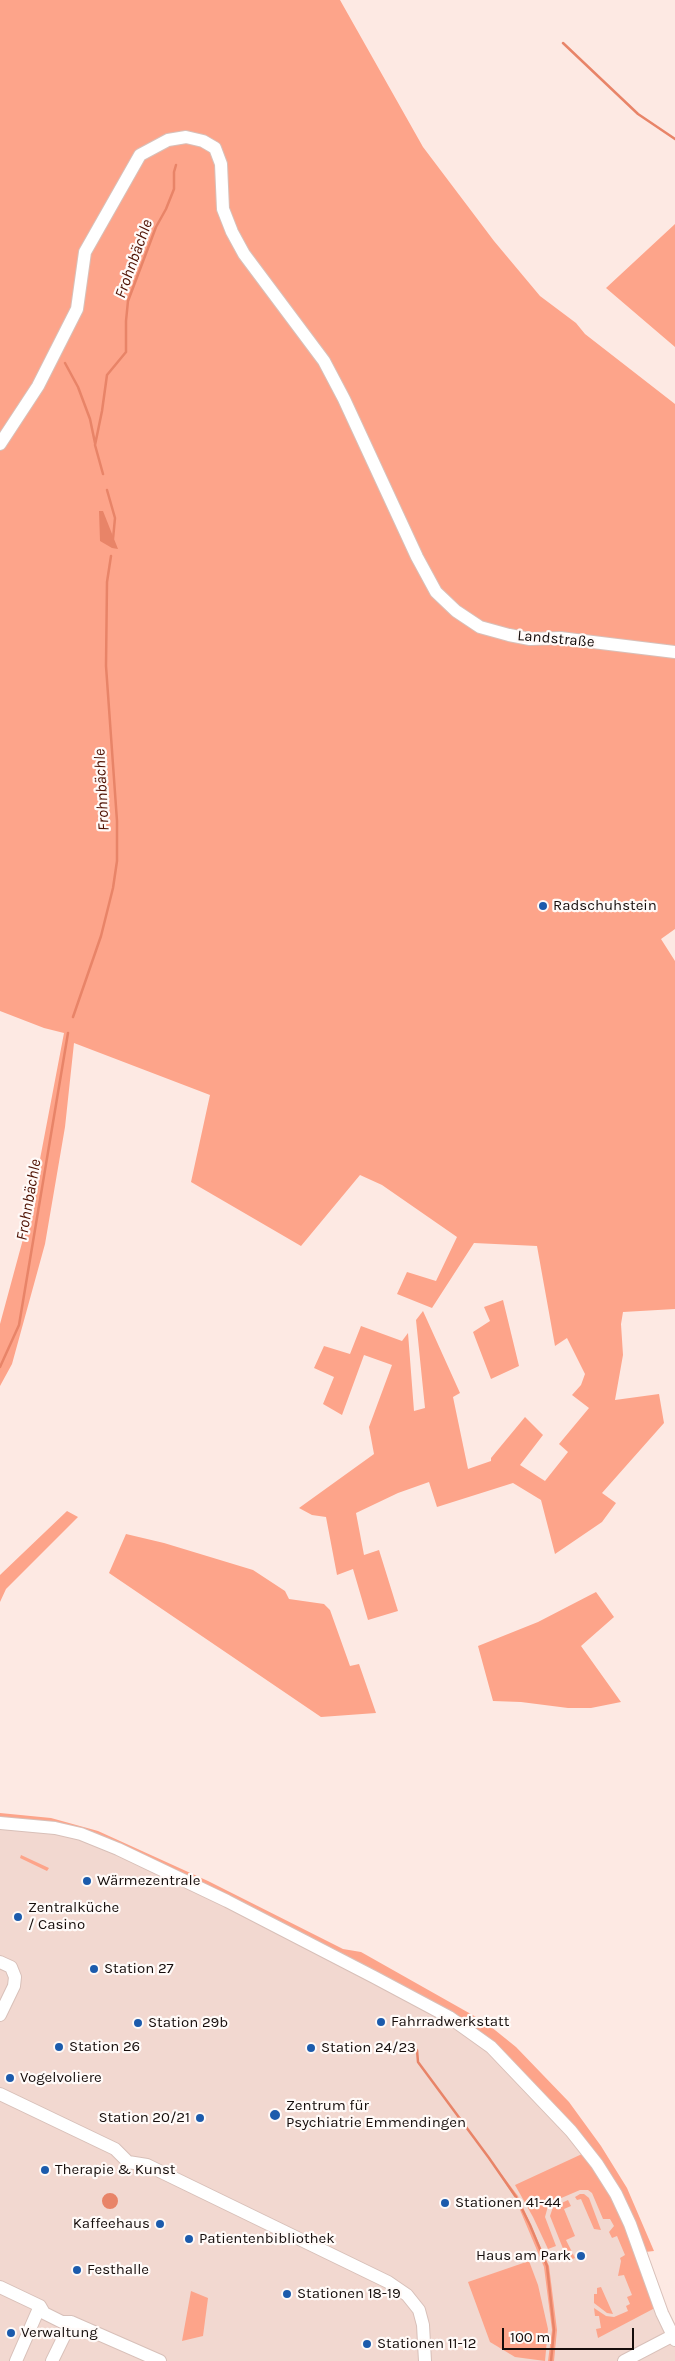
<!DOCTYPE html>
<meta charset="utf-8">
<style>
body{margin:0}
#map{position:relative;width:675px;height:2361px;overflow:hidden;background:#fde9e3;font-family:Karla,sans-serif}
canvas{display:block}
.scale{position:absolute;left:502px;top:2328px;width:132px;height:22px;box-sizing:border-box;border:2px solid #150d0b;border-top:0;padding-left:6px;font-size:15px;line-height:18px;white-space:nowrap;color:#150d0b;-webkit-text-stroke:4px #fffaf8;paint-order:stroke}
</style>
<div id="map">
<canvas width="675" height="2361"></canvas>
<div class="scale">100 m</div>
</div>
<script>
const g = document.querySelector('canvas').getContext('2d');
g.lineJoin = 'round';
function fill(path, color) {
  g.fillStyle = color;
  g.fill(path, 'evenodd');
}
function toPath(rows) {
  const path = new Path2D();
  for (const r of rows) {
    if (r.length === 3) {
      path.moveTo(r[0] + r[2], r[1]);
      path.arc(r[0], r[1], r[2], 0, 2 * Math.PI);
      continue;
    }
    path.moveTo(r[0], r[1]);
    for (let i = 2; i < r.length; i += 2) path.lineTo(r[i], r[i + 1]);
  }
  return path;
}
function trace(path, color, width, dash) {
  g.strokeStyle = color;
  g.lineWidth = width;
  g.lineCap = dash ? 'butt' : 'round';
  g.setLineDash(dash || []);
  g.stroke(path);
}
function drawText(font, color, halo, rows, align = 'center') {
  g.font = font + ' Karla,sans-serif';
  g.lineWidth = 4.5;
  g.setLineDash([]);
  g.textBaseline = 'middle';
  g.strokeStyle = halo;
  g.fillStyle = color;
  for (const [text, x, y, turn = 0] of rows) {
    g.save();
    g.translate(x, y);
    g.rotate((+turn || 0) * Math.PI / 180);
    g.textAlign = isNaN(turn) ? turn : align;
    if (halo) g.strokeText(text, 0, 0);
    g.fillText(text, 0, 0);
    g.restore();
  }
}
fill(toPath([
 [0,1827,72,1834,118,1852,375,1981,466,2033,517,2077,582,2154,675,2346,675,2361,0,2361]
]), '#f2d8d0');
fill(toPath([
 [0,0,340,0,423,147,494,241,540,296,576,323,585,334,675,404,675,929,661,939,675,961,675,1309,623,1312,621,1324,623,1355,615,1400,659,1394,664,1423,602,1493,616,1503,602,1522,555,1554,541,1500,513,1483,437,1507,429,1482,398,1493,356,1513,364,1555,379,1550,398,1611,368,1620,353,1569,337,1575,326,1517,312,1515,299,1508,374,1454,369,1427,392,1365,364,1355,342,1415,323,1404,334,1377,314,1368,324,1346,350,1354,361,1326,402,1341,408,1333,414,1411,425,1408,416,1320,423,1311,460,1393,453,1397,468,1469,491,1461,491,1458,525,1417,543,1435,520,1465,545,1481,568,1452,559,1444,589,1408,572,1395,581,1385,585,1374,567,1338,555,1346,537,1246,474,1243,432,1308,397,1294,407,1272,436,1281,457,1237,382,1185,360,1175,301,1246,191,1182,210,1095,74,1043,65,1127,45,1244,12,1364,0,1386,0,1324,29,1217,64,1033,44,1028,0,1011],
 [675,224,675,347,606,288],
 [503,1300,519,1366,491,1379,473,1332,490,1321,484,1307],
 [67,1511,78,1517,6,1589,0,1602,0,1575],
 [126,1534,164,1543,253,1570,285,1591,289,1599,324,1604,330,1610,350,1666,359,1664,376,1713,321,1717,109,1573],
 [596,1592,614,1617,581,1646,621,1702,591,1708,568,1708,521,1702,493,1701,478,1646,538,1622],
 [0,1813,51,1818,98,1831,208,1881,343,1949,361,1952,485,2022,516,2047,569,2102,601,2146,627,2188,654,2251,636,2253,653,2302,653,2309,598,2338,596,2329,601,2328,599,2316,595,2316,594,2308,606,2316,614,2317,628,2311,626,2306,630,2304,627,2297,632,2295,624,2275,618,2276,621,2261,620,2258,625,2255,617,2236,612,2238,609,2232,614,2226,610,2219,603,2219,592,2193,588,2190,580,2190,552,2202,548,2206,545,2217,556,2246,548,2249,533,2217,515,2185,582,2154,517,2077,466,2033,228,1905,72,1834,0,1827],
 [21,1855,49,1868,47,1871,20,1858],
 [489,2158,518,2196,549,2266,557,2330,554,2361,548,2361,552,2330,544,2267,515,2198],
 [580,2194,584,2194,589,2198,601,2230,594,2229,581,2199,577,2200,575,2197],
 [568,2200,571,2206,564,2209,575,2236,566,2240,575,2258,568,2261,550,2216,553,2207],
 [529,2261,538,2285,548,2329,545,2361,515,2357,490,2342,468,2282],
 [601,2287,613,2314,607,2313,594,2303,594,2294,597,2294,597,2288],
 [191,2291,208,2298,203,2336,182,2341]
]), '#fda48a');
fill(toPath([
 [99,511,103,511,118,549,112,548,100,541],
 [110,2201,8]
]), '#e88468');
trace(toPath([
 [563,43,638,114,675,139],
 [65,363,78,387,90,419,95,443],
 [103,474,95,445,102,411,107,375,126,352,126,321,128,301,156,227,166,209,174,189,174,172,176,165],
 [107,490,115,518,113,539],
 [73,1017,101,936,113,888,117,861,117,821,106,666,107,582,111,556],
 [0,1367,19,1325,68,1033],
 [417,2050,418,2062,489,2158,516,2197,530,2225,547,2266,554,2330,551,2361]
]), '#e88468', 2.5);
const minor = toPath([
 [0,444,38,386,77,309,85,252,140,155,168,140,186,137,203,141,215,148,221,164,223,209,232,232,244,254,324,361,344,399,417,557,436,592,456,611,480,627,509,635,530,639,560,638,675,652],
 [0,1823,55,1828,81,1834,118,1849,227,1901,374,1977,449,2017,491,2047,571,2131,597,2164,616,2194,630,2224,662,2313,675,2340],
 [0,1962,11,1967,15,1977,14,1986,0,2015],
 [0,2094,115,2149,128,2162,147,2165,388,2282,407,2295,419,2310,423,2325,425,2361],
 [0,2287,40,2306,44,2313,62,2322,71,2322,160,2361],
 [16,2361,40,2306],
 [52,2361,71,2322],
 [624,2361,672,2336]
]);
trace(minor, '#d8c0b9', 14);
trace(minor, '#fff', 12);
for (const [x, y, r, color] of [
 [543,906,5,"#1c5bac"],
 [87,1881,5,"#1c5bac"],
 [18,1917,5,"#1c5bac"],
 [94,1969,5,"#1c5bac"],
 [381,2022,5,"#1c5bac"],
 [138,2023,5,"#1c5bac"],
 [59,2047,5,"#1c5bac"],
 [311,2048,5,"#1c5bac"],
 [10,2078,5,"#1c5bac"],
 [275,2115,6,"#1c5bac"],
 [200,2118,5,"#1c5bac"],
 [45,2170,5,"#1c5bac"],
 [445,2203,5,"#1c5bac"],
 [160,2224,5,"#1c5bac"],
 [189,2239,5,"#1c5bac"],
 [581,2256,5,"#1c5bac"],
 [77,2270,5,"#1c5bac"],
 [287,2294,5,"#1c5bac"],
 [11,2333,5,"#1c5bac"],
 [367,2344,5,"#1c5bac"]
]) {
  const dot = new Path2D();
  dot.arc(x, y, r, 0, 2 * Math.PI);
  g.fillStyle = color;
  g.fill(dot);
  trace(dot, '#fffaf8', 2);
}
drawText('15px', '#150d0b', '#fffaf8', [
 ["Landstraße",556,639,5]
]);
drawText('15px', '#150d0b', '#fffaf8', [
 ["Radschuhstein",553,906],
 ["Wärmezentrale",97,1881],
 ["Zentralküche",28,1908],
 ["/ Casino",28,1925],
 ["Station 27",104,1969],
 ["Fahrradwerkstatt",391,2022],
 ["Station 29b",148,2023],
 ["Station 26",69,2047],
 ["Station 24/23",321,2048],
 ["Vogelvoliere",20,2078],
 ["Zentrum für",286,2106],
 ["Psychiatrie Emmendingen",286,2123],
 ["Station 20/21",190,2118,"right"],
 ["Therapie & Kunst",55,2170],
 ["Stationen 41-44",455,2203],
 ["Kaffeehaus",150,2224,"right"],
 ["Patientenbibliothek",199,2239],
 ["Haus am Park",571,2256,"right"],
 ["Festhalle",87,2270],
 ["Stationen 18-19",297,2294],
 ["Verwaltung",21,2333],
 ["Stationen 11-12",377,2344]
], 'left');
drawText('italic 16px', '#4e1000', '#fffaf8', [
 ["Frohnbächle",134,259,-70],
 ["Frohnbächle",102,790,-93],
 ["Frohnbächle",29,1200,-80]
]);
</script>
